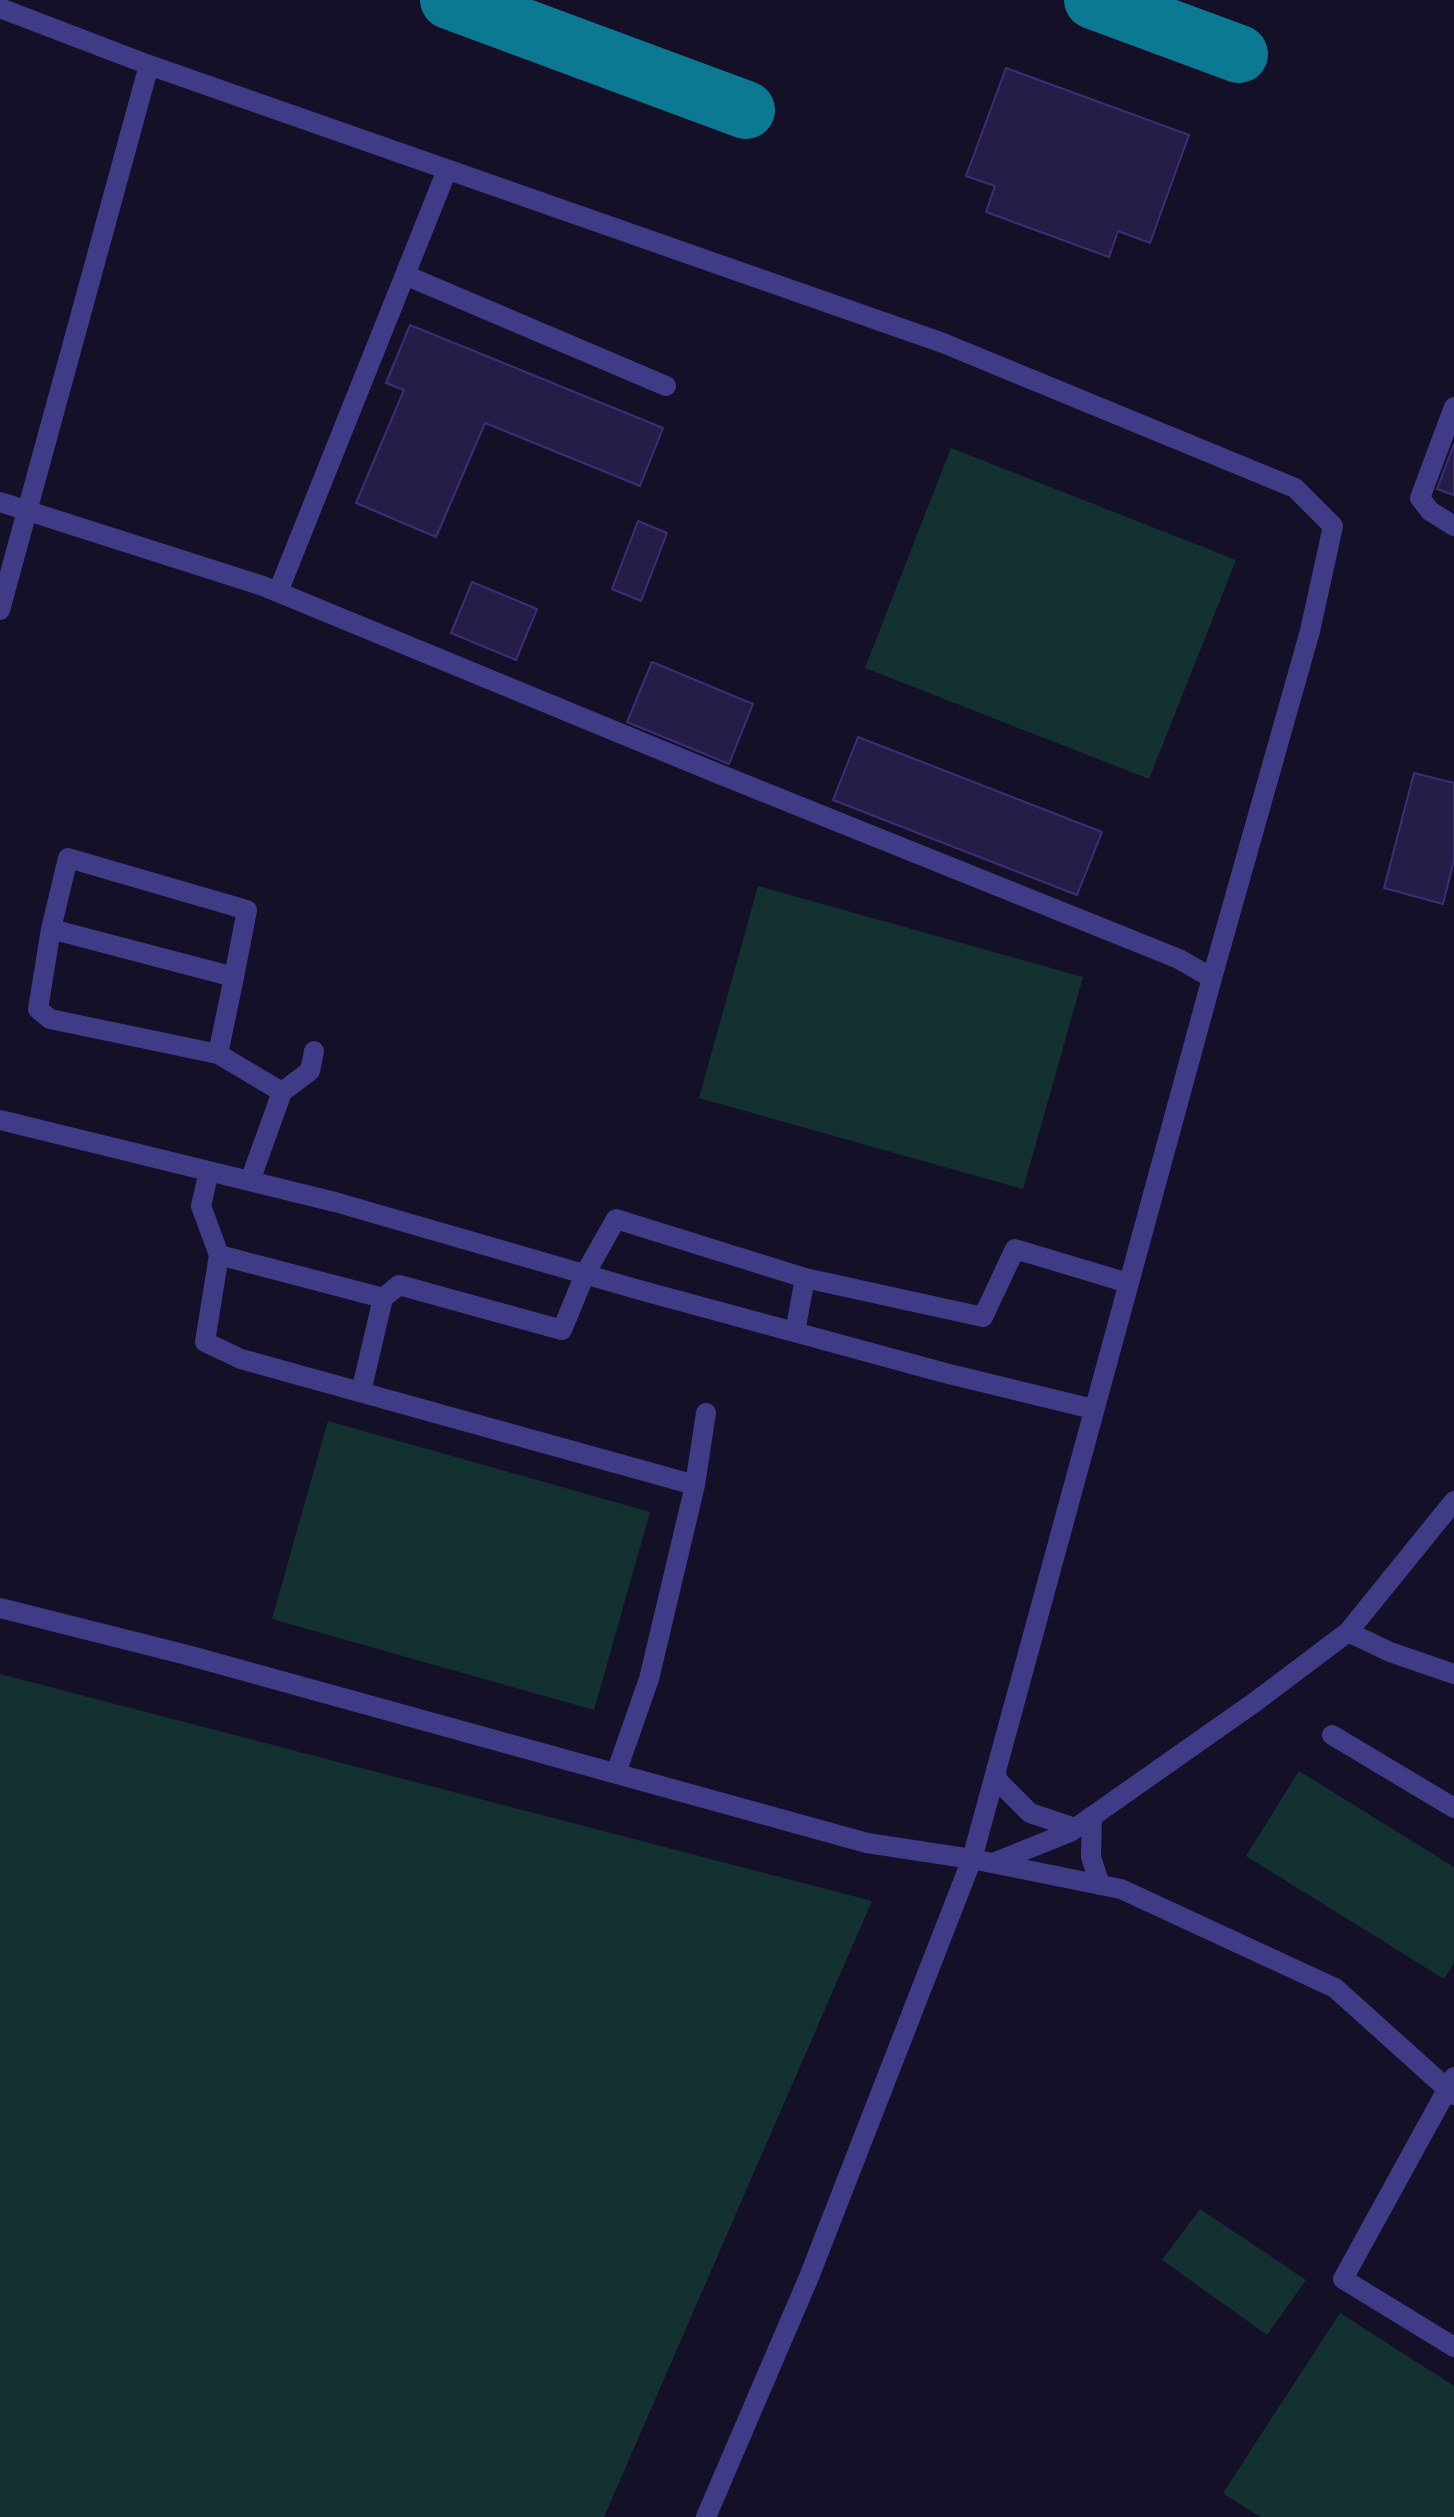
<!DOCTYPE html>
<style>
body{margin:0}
canvas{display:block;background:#141027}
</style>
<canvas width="1454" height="2517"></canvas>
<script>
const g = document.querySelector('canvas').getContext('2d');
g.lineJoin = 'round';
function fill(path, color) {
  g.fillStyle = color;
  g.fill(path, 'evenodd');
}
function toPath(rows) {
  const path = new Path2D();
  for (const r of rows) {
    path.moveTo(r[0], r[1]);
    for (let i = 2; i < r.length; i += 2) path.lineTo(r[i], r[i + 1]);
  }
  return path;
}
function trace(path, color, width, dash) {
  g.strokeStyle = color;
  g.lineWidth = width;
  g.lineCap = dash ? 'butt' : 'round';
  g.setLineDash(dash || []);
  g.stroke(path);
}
fill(toPath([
 [951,448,1236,560,1149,779,865,668],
 [758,886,1083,977,1023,1189,699,1098],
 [328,1421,650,1512,594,1710,272,1619],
 [0,1674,872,1901,604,2517,0,2517],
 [1299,1771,1454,1867,1454,1963,1444,1979,1246,1856],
 [1200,2209,1306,2280,1267,2335,1162,2260],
 [1340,2313,1454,2386,1454,2517,1260,2517,1223,2493]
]), '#133130');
trace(toPath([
 [449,0,746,110],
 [1093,0,1239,54]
]), '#0c7992', 58);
const building = toPath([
 [1006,68,1189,135,1150,243,1118,231,1109,257,986,212,995,186,966,176,1006,68],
 [410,325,663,428,640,486,485,423,436,537,356,503,404,390,386,383,410,325],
 [1454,444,1454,495,1437,489,1454,444],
 [638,521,667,533,641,601,612,589,638,521],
 [472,582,537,609,516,660,451,633,472,582],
 [652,662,753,704,729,764,627,722,652,662],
 [858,737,1102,832,1077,895,833,800,858,737],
 [1414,773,1454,783,1454,860,1443,904,1384,888,1414,773]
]);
fill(building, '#251c48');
trace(building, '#3d2e74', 2);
trace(toPath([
 [0,8,149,65,943,343,1295,488,1333,526,1310,631,1212,978],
 [405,275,666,386],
 [1454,407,1420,498,1430,511,1454,526],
 [0,502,263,586,714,772,1179,959,1212,978,972,1859,1121,1889,1335,1988,1454,2095],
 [278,592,447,170],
 [0,610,149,65],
 [51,929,38,1009,50,1019,218,1054],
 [234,977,51,929,68,858,247,910,234,977,218,1054,282,1092],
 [0,1120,335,1202,636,1289,945,1373,1093,1409],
 [209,1171,201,1206,219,1255,205,1342,241,1359,695,1485],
 [250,1181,282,1092,310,1071,314,1051],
 [219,1255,383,1298,361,1392],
 [805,1278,983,1317,1015,1249,1128,1283],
 [383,1298,399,1285,562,1330,585,1274,616,1219,805,1278,795,1332],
 [0,1608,187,1655,867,1843,972,1859,809,2277,706,2517],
 [1348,1632,1390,1652,1454,1674],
 [1332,1735,1454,1808],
 [996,1769,997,1780,1030,1813,1075,1828],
 [616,1773,649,1679,695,1485,706,1413],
 [1092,1816,1091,1857,1100,1885],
 [993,1863,1070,1832,1255,1702,1348,1632,1454,1501],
 [1454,2077,1343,2279,1454,2347]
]), '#3f3b86', 20);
</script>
